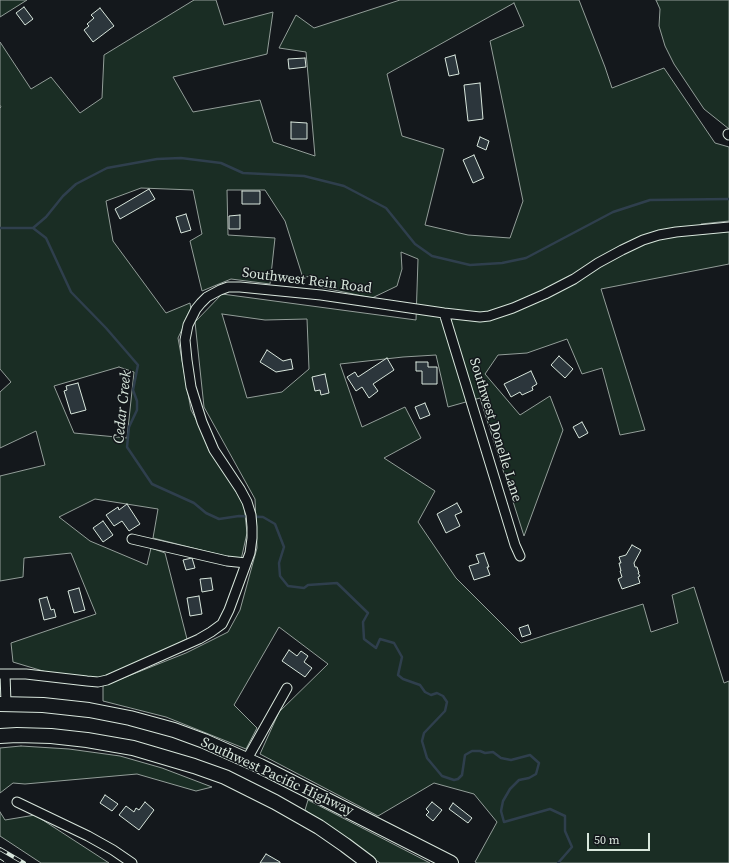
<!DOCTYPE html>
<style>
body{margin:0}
#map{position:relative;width:729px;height:863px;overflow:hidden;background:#14181c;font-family:"Source Serif 4",serif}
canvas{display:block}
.scale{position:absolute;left:587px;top:833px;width:63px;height:18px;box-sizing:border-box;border:2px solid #d8e6dc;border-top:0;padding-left:5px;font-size:12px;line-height:14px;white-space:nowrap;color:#d8e6dc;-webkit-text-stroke:3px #14181c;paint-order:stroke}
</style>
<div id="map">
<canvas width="729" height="863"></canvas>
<div class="scale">50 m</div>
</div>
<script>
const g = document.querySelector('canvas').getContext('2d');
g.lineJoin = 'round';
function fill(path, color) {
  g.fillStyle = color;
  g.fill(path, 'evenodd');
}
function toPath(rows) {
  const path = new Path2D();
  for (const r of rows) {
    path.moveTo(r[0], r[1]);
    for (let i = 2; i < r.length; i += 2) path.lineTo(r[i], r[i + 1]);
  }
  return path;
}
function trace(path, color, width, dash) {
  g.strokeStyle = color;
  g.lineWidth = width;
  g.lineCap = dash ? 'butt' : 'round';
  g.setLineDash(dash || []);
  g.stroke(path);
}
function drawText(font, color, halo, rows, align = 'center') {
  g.font = font + ' "Source Serif 4",serif';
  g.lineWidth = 3;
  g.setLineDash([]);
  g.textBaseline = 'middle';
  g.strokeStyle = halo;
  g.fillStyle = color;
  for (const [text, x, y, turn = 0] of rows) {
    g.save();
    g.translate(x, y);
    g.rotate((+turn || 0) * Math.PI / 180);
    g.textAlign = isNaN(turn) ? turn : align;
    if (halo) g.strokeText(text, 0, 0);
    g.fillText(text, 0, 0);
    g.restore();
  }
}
const green = toPath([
 [0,0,27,0,0,17,0,0],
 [194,0,216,0,224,25,273,12,267,54,173,77,193,112,260,100,273,142,315,156,306,52,279,48,296,15,314,28,400,0,579,0,605,67,612,88,664,68,715,143,729,147,729,221,701,224,703,234,729,231,729,264,601,289,645,430,620,435,602,368,582,374,567,339,527,353,498,355,485,374,520,415,550,396,563,430,524,536,480,398,448,407,436,355,403,357,340,364,362,427,405,407,421,438,384,458,435,491,418,522,456,578,521,643,643,604,651,632,678,623,672,595,694,587,724,683,729,681,729,863,477,863,475,862,497,822,474,794,434,783,378,816,260,754,279,712,328,664,279,627,234,705,257,728,246,749,166,717,103,701,103,686,186,653,228,632,240,610,257,548,255,499,204,407,195,322,222,294,416,320,418,259,401,252,402,269,397,286,372,298,315,286,313,275,303,278,285,221,265,190,227,190,228,235,275,238,270,284,231,279,202,291,190,241,202,234,193,190,141,188,106,201,113,241,166,313,190,303,191,310,178,338,191,410,225,473,244,505,247,533,241,560,153,538,158,509,95,499,59,517,90,541,147,565,151,548,165,553,187,639,142,661,97,679,53,674,13,662,11,643,96,614,71,553,24,558,23,577,0,581,0,476,45,465,36,431,0,448,0,392,11,382,0,369,0,108,1,107,0,105,0,42,31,89,51,77,80,113,102,98,104,55,194,0],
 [514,3,524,26,490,41,523,201,510,238,468,235,425,225,444,149,402,136,387,74,514,3],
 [222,314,265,320,307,319,309,369,282,392,247,398,222,314],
 [119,367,134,372,127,438,74,433,54,386,119,367],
 [656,0,729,0,729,129,704,109,674,64,665,46,659,26,660,9,656,0],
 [21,746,69,749,120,756,162,768,212,787,196,791,137,774,25,784,13,783,0,793,0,748,21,746],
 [308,800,430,863,380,863,305,810,308,800],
 [0,812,5,820,35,815,109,863,41,863,0,836,0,812]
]);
fill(green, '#1a2d24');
trace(green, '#939e99', 1);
trace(toPath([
 [0,228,33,228,46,238,71,292,106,328,138,365,133,390,137,401,137,410,129,427,127,447,152,484,194,503,206,513,219,519,239,516,263,517,275,524,284,547,279,563,280,576,288,586,304,588,308,585,337,583,368,613,363,622,364,639,376,648,380,639,394,643,402,657,398,675,403,679,420,685,425,692,431,695,437,693,443,696,447,702,445,711,424,733,422,741,427,758,442,776,454,780,458,779,462,775,465,755,472,751,480,751,485,753,493,752,501,758,511,760,530,755,539,763,536,774,529,778,519,780,510,789,503,801,501,811,504,822,550,809,565,816,565,831,572,847,558,863],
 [33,228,46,217,63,196,76,184,107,168,157,159,181,158,221,163,243,173,304,176,344,186,386,208,415,244,432,256,470,265,502,263,526,258,613,212,650,200,729,199]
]), '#2f3f4d', 2.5);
const building = toPath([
 [24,7,33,19,25,25,16,13,24,7],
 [100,8,114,26,93,42,84,30,89,26,87,24,94,18,91,15,100,8],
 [455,55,459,74,449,76,445,58,455,55],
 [305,58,306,67,289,69,288,59,305,58],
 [480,83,483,119,468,121,464,85,480,83],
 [291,122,307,123,307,139,291,139,291,122],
 [480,137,489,141,486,150,477,146,480,137],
 [474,155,484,178,473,183,463,160,474,155],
 [149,189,155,199,120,219,115,209,149,189],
 [242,191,260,191,260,204,242,204,242,191],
 [186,214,191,230,181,233,176,217,186,214],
 [240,215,240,229,229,229,229,216,240,215],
 [267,350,283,361,291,359,293,369,276,372,260,362,267,350],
 [559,356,573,369,565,378,551,365,559,356],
 [387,358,394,370,373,384,378,391,369,398,362,387,356,391,347,377,355,372,358,377,387,358],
 [416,362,428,362,428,367,437,367,437,384,422,384,422,371,416,371,416,362],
 [531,371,537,384,532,387,533,390,522,395,520,392,511,397,504,384,531,371],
 [325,374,329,393,321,395,320,390,315,391,312,377,325,374],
 [78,383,86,410,71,414,64,391,67,390,66,386,78,383],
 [425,403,430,415,420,419,415,407,425,403],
 [582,422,588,433,579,438,573,427,582,422],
 [457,503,462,512,455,515,460,526,446,533,437,514,457,503],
 [127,504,140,524,129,531,122,521,114,526,106,515,118,507,119,510,127,504],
 [103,521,113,535,103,542,93,528,103,521],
 [632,545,641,550,634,563,635,567,637,567,639,573,638,573,640,576,638,577,640,583,622,589,618,579,622,577,620,571,621,571,619,563,621,563,619,557,626,555,632,545],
 [484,553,489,567,487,567,490,575,474,580,469,566,479,563,476,555,484,553],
 [192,558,195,568,186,570,183,560,192,558],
 [211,578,213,590,202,592,200,579,211,578],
 [79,588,85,610,74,613,68,591,79,588],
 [199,596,202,614,190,616,187,598,199,596],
 [47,597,51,610,54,609,56,617,44,620,39,599,47,597],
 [528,625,531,634,522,637,519,628,528,625],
 [289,650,297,656,301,651,308,656,304,662,312,668,305,677,282,661,289,650],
 [105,795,118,804,112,811,100,803,105,795],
 [145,802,154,810,139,830,119,815,126,806,134,812,136,808,139,810,145,802],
 [432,802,442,810,433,821,426,815,429,812,426,809,432,802],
 [453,803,472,818,468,823,449,809,453,803],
 [266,854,280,862,280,863,260,863,266,854]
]);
fill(building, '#2c363c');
trace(building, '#d8e6dc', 1);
const minor = toPath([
 [728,134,729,135],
 [444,313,515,545,520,556],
 [132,539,227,561,246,563],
 [0,674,26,674,87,681,98,682,107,680,199,639,211,632,222,624,229,610,250,553,252,538,252,527,251,515,247,502,240,489,214,450,202,422,191,387,187,360,185,340,188,325,196,309,201,303,207,297,220,290,228,287,240,287,321,295,444,313,480,317,489,316,513,308,545,294,574,279,598,263,622,250,643,240,659,235,676,232,729,227],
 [5,674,6,703],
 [247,759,287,688],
 [17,802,88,836,113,850,132,863]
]);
const highway = toPath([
 [0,704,43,705,89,710,130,718,174,730,204,741,260,766,451,863],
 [0,736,17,735,51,736,87,740,133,748,194,766,225,777,275,802,319,827,345,845,369,863]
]);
trace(minor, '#d8e6dc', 11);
trace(highway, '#d8e6dc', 16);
trace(minor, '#14181c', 9);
trace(highway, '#14181c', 14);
const rail = toPath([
 [0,849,24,863]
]);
trace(rail, '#d8e6dc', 4);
trace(rail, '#14181c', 2.5, [8]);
trace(toPath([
 [0,859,6,863]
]), '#d8e6dc', 1, [5, 2]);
drawText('14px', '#d8e6dc', '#14181c', [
 ["Southwest Rein Road",307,281,7],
 ["Southwest Donelle Lane",495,430,73],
 ["Southwest Pacific Highway",277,777,25]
]);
drawText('italic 15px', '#d8e6dc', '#14181c', [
 ["Cedar Creek",123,407,-84]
]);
</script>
